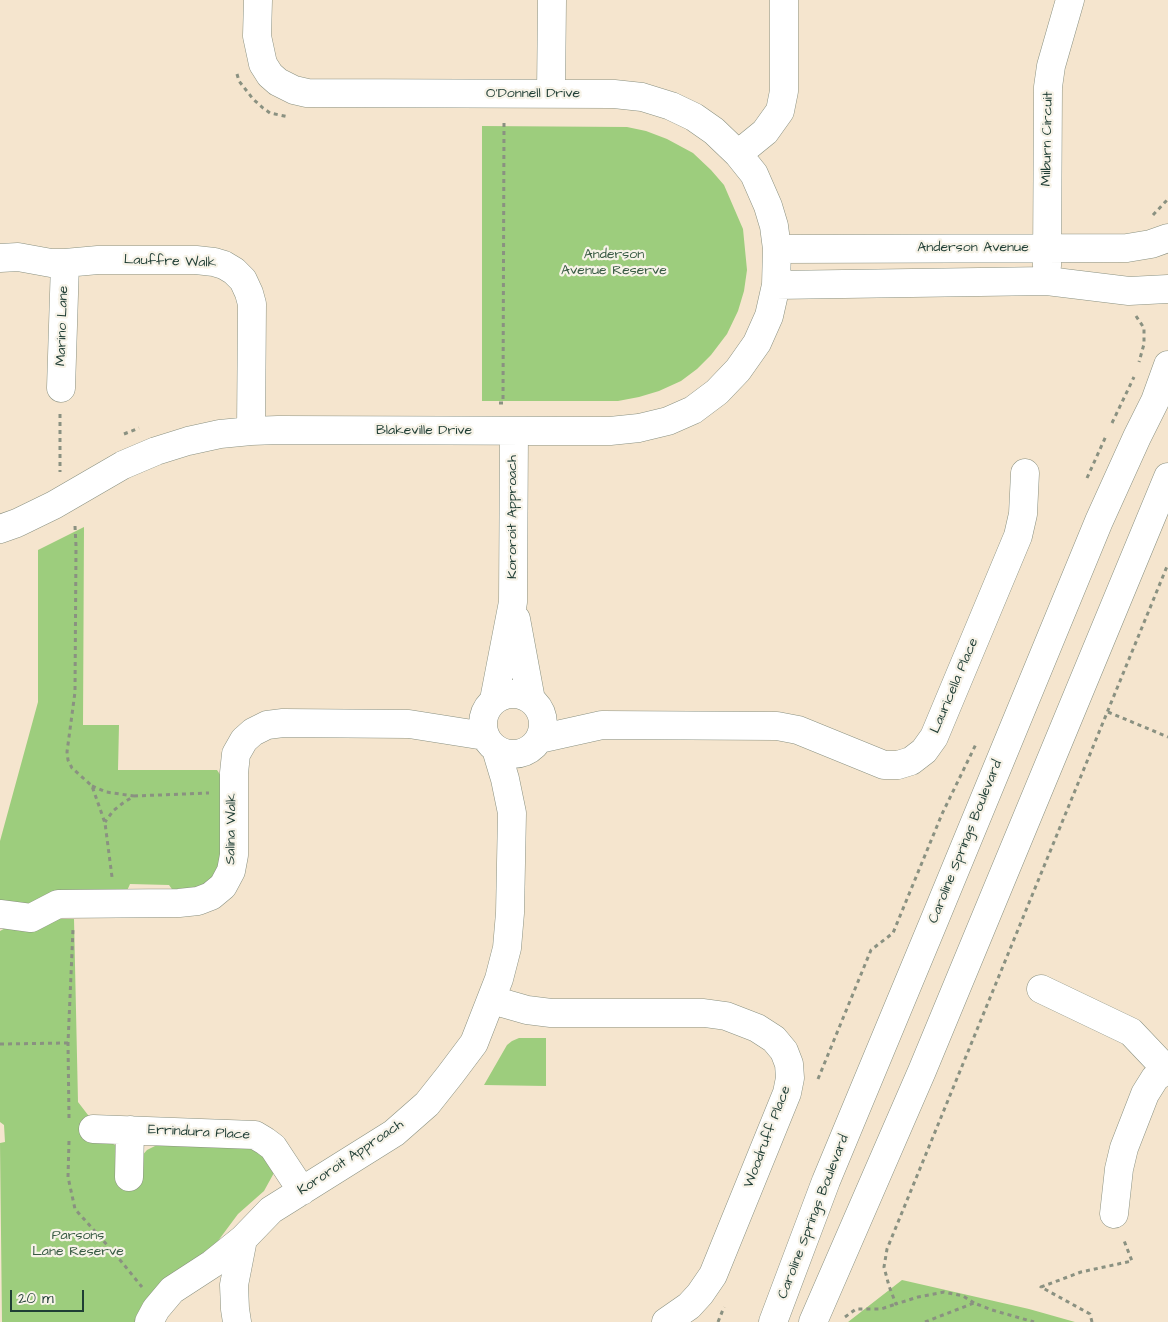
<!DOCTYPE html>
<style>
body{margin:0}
#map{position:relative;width:1168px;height:1322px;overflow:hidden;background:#f5e5ce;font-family:"Architects Daughter",sans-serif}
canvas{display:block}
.scale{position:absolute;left:10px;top:1290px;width:74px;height:22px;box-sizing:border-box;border:2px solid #1f3d34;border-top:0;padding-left:6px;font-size:15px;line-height:18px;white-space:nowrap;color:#1f3d34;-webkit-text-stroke:4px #f7f3e8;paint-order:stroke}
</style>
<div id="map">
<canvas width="1168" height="1322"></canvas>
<div class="scale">20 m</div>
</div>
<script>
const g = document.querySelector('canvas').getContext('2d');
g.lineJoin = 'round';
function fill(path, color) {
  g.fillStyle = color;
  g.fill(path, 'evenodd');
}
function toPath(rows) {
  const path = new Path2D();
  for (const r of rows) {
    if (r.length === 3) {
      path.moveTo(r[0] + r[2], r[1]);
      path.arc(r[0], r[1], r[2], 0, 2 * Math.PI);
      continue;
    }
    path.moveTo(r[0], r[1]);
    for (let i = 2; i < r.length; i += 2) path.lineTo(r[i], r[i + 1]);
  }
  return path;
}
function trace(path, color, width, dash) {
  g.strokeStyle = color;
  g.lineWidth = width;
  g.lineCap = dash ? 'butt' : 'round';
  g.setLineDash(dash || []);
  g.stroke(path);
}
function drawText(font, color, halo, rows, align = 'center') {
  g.font = font + ' "Architects Daughter",sans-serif';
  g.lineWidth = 4.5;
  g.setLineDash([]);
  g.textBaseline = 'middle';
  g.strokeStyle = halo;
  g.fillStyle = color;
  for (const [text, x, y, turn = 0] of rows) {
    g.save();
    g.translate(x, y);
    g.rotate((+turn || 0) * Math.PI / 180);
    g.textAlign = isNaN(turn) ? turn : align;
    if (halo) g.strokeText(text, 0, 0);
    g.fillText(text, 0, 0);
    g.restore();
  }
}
fill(toPath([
 [482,126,627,127,646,131,667,139,693,153,711,170,724,185,743,229,747,270,744,291,738,311,727,334,711,355,697,369,681,381,659,391,639,397,618,401,482,401],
 [84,527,83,725,119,725,118,770,217,770,221,776,221,862,218,872,204,889,174,892,169,885,130,884,126,893,44,906,0,903,0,841,38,702,38,550],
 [50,919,74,919,78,1102,108,1141,139,1159,147,1150,163,1142,264,1147,275,1171,264,1191,238,1214,212,1249,136,1322,2,1322,0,1143,5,1142,4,1125,0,1122,0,931,11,925],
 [519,1038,546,1038,546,1086,484,1085,507,1045,512,1041],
 [902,1280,1029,1309,1075,1322,848,1322]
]), '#9dcd7d');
const street = toPath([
 [551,93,552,0],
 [738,154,765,132,780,111,784,91,784,0],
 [777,249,1127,248,1151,244,1168,238],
 [0,258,18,257,51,263,65,263,98,260,196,260,214,262,224,265,234,271,243,280,249,293,252,304,251,431],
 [1047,266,1048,87,1051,66,1070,0],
 [776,285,1047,281,1129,291,1168,289],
 [61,388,65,263],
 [0,529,17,523,54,505,123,465,156,451,188,441,220,434,251,431,278,430,610,431,639,428,668,421,693,410,717,392,738,370,757,343,769,316,776,285,777,249,774,226,768,206,754,174,738,154,714,131,694,117,671,106,642,97,614,94,307,93,294,90,278,82,270,75,263,64,257,36,258,0],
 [516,619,531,700],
 [513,724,30],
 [494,700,513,602,514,431],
 [539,739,602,725,777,726,798,730,884,765,898,765,911,761,924,751,934,737,1018,536,1023,514,1025,473],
 [0,914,31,918,58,904,179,903,198,901,211,896,223,886,231,871,234,855,234,773,236,754,244,740,253,732,267,725,283,723,409,724,485,736],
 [1041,989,1131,1032,1166,1069],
 [492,1000,527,1010,551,1013,704,1013,726,1016,757,1028,774,1039,784,1051,789,1064,790,1078,787,1093,713,1275,700,1294,689,1306,666,1322],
 [93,1129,255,1135,265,1141,273,1147,302,1191],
 [129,1177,130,1130],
 [1114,1214,1119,1169,1124,1148,1145,1094,1155,1078,1168,1068],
 [149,1322,156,1309,172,1290,212,1264,243,1239,271,1210,394,1133,427,1104,450,1075,474,1043,499,979,507,948,510,913,512,813,505,779,496,749],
 [237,1322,235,1309,234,1285,243,1239]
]);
const secondary = toPath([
 [773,1322,826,1181,932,926,1099,521,1137,437,1155,401,1168,365],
 [813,1322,922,1071,1168,477]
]);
trace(street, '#8a9181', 29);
trace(secondary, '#8a9181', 29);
trace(toPath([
 [237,74,239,81,253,99,263,108,270,113,289,117],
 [1153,215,1168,199],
 [1136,316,1144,328,1144,344,1139,362],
 [499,403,503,403,504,122,502,122],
 [60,414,60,472],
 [1112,423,1134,377],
 [124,434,139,428],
 [1087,478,1106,436],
 [75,526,76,546,75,692,67,752,68,760,72,768,92,786,105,823,112,877],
 [1108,712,1168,737],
 [92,786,106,792,134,796,123,803,113,811,105,822],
 [134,796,209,793],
 [0,1044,68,1043],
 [818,1079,871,950,893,933,942,814,977,742],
 [69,1118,68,1043,73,929],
 [69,1141,68,1177,75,1209,116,1255,142,1287],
 [974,1303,963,1296,944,1292,918,1297,896,1304,889,1286,884,1267,887,1249,1168,564],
 [845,1317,856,1309,881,1309,896,1304],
 [718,1322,724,1307],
 [925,1322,974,1303,992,1310,1034,1322],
 [1092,1322,1090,1314,1041,1287,1081,1272,1132,1261,1123,1238]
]), '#8a9181', 3, [4, 4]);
trace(street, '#fff', 28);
trace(secondary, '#fff', 28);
drawText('14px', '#1f3d34', '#f7f3e8', [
 ["O'Donnell Drive",533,94],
 ["Milburn Circuit",1048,139,-89],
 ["Anderson Avenue",973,248],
 ["Lauffre Walk",170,262,2],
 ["Marino Lane",63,326,-88],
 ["Blakeville Drive",424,431],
 ["Kororoit Approach",513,517,-90],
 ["Lauricella Place",955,686,-67],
 ["Salina Walk",232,829,-89],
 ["Caroline Springs Boulevard",966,842,-68],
 ["Errindura Place",199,1133,3],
 ["Woodruff Place",768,1137,-69],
 ["Kororoit Approach",351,1158,-34],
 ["Caroline Springs Boulevard",814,1217,-69]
]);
drawText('14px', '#385a43', '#f7f3e8', [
 ["Anderson",614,255],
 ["Avenue Reserve",614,271],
 ["Parsons",78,1236],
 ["Lane Reserve",78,1252]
]);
</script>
